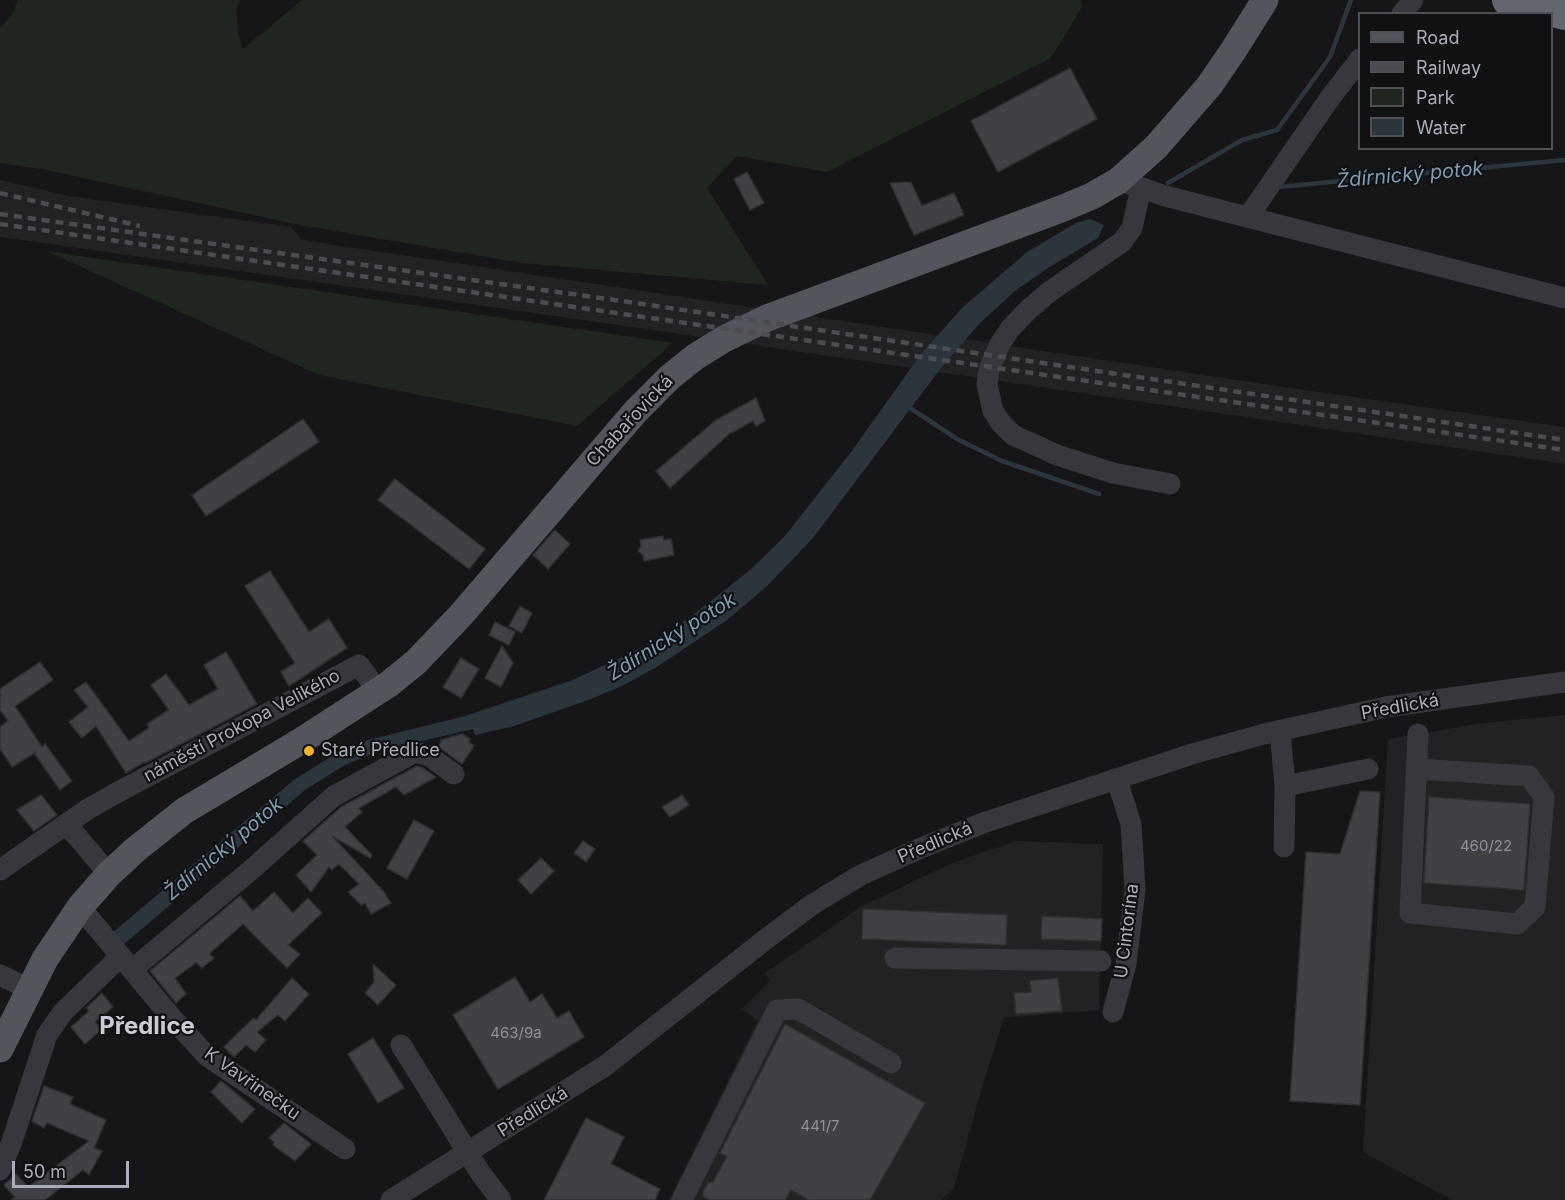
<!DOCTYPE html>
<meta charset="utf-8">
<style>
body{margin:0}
#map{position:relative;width:1565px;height:1200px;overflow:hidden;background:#161618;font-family:Inter,sans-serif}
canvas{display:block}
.legend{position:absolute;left:1358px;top:12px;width:195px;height:138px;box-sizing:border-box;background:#111113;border:2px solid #4d4f55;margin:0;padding:8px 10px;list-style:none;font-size:18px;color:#a8adb8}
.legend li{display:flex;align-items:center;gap:12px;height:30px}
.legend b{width:30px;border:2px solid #4d4f55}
.scale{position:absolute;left:12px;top:1161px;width:117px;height:27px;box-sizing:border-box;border:3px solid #a8adb8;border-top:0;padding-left:8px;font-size:18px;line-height:21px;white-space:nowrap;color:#a8adb8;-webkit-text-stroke:4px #111113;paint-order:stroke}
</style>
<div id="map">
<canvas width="1565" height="1200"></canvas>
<ul class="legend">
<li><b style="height:8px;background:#53555c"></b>Road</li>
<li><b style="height:8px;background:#4a4c52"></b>Railway</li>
<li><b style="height:16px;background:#1e261f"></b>Park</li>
<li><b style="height:16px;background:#2c353c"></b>Water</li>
</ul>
<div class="scale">50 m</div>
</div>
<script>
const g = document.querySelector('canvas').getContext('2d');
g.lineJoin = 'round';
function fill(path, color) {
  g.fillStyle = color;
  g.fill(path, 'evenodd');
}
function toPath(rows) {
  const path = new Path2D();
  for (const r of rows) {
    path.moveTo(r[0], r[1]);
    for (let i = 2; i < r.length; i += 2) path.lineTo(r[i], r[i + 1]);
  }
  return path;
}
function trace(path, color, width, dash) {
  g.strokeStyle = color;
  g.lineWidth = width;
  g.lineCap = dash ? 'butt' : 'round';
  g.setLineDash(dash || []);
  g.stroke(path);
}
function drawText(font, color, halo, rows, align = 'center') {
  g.font = font + ' Inter,sans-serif';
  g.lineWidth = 4.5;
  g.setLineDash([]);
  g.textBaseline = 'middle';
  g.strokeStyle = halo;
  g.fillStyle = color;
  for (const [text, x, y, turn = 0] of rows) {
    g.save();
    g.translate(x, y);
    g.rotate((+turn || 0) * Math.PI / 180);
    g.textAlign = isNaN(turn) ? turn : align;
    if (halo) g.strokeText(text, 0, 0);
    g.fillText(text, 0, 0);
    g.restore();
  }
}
fill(toPath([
 [0,180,69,196,291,227,302,240,1291,388,1565,427,1565,464,625,326,0,237],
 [1565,715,1565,1200,1452,1200,1363,1152,1388,739,1483,723],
 [1017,841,1103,844,1099,1010,1004,1018,980,1094,954,1188,941,1200,669,1200,758,1020,742,1009,770,981,765,973,862,906,952,863]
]), '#222225');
fill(toPath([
 [18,0,241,0,236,10,238,32,243,49,302,0,1081,0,1082,7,1051,58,827,172,737,156,707,188,768,285,522,263,300,225,46,170,0,163,0,28,12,15],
 [46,251,673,343,577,426,319,375]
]), '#1e261f');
fill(toPath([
 [1090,219,1104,225,1098,238,1048,268,1015,291,980,323,941,368,813,538,768,585,727,620,660,665,622,686,591,699,514,726,475,735,473,729,414,743,372,754,345,765,305,790,123,945,112,933,295,779,339,752,368,740,465,716,573,680,647,645,689,618,750,570,785,536,851,452,921,354,962,308,1027,252,1076,223]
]), '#2c353c');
trace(toPath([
 [1168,183,1242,140,1277,130,1330,57,1351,0],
 [1278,187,1565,160],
 [907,406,957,439,1002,461,1099,494]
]), '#2c353c', 4.5);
const building = toPath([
 [1070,68,1097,119,998,172,971,121,1070,68],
 [747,172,764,203,750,210,734,179,747,172],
 [911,182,922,206,954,193,964,215,914,235,890,183,911,182],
 [756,398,765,421,756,426,753,421,729,434,670,488,656,471,716,420,756,398],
 [303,419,319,442,206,516,192,495,303,419],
 [395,479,485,549,469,569,378,500,395,479],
 [555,530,570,544,548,569,533,555,555,530],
 [663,536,664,540,671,539,674,555,644,561,643,555,638,551,641,546,640,540,663,536],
 [270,571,309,632,329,619,347,648,289,686,281,672,295,663,245,586,270,571],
 [520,606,532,613,522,633,509,626,520,606],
 [495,622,515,632,509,645,489,635,495,622],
 [502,646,513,663,501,687,485,678,502,646],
 [226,652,257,704,145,763,144,762,126,773,96,726,82,738,69,722,88,707,74,690,86,682,129,741,149,728,147,724,169,710,151,685,166,674,189,705,218,689,204,665,226,652],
 [461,658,479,669,461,698,443,687,461,658],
 [40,662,53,680,15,706,42,747,45,744,72,781,60,790,34,753,36,752,12,767,0,749,0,727,8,721,0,710,0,689,40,662],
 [462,734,470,739,469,742,474,746,462,764,439,747,441,740,462,734],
 [417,766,423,768,436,777,404,795,396,787,359,808,362,812,345,827,372,855,370,858,332,836,384,892,391,903,371,914,365,903,361,905,348,892,359,884,339,864,332,870,329,867,311,892,296,875,317,855,303,841,341,807,417,766],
 [1360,791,1380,792,1360,1105,1290,1101,1306,852,1340,854,1360,791],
 [41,795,57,815,34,831,17,810,41,795],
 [682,795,689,805,670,817,662,807,682,795],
 [1429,797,1530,804,1524,890,1424,883,1429,797],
 [414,820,434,831,407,879,387,868,414,820],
 [583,841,595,849,586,862,574,853,583,841],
 [541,858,554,871,531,894,518,880,541,858],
 [274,892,293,913,308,898,322,913,288,945,300,954,287,968,243,924,209,954,214,958,202,968,196,963,175,978,186,994,176,1003,150,971,240,896,253,911,274,892],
 [863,909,1007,915,1006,945,862,939,863,909],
 [1042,916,1102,919,1101,941,1041,939,1042,916],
 [373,964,396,985,378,1005,365,993,374,982,373,964],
 [515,977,530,1002,542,994,557,1018,569,1011,584,1037,498,1089,453,1015,515,977],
 [292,978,309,994,285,1021,278,1015,257,1032,266,1040,255,1052,246,1045,234,1057,224,1047,243,1028,254,1018,256,1020,292,978],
 [1058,978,1062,1011,1016,1014,1014,993,1031,992,1030,981,1058,978],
 [102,993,113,1007,95,1022,102,1029,85,1044,71,1027,89,1011,86,1008,102,993],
 [785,1024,925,1103,870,1200,809,1200,791,1190,785,1200,710,1200,704,1197,703,1192,708,1183,713,1182,727,1156,720,1153,785,1024],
 [373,1038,404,1088,378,1103,348,1054,373,1038],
 [221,1081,255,1109,242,1123,211,1092,221,1081],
 [44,1086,73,1097,70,1104,106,1120,94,1148,102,1151,89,1175,83,1170,45,1200,11,1200,15,1197,4,1185,16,1174,28,1187,89,1141,47,1123,44,1128,32,1121,44,1086],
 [586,1118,624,1137,611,1164,660,1189,655,1200,544,1200,586,1118],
 [284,1123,311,1144,295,1161,273,1145,274,1142,269,1138,284,1123]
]);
fill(building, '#404145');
trace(building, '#303034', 1.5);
trace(toPath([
 [1402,14,1413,0],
 [1130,184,1165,196,1565,298],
 [1141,188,1132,228,1122,242,1049,292,1027,311,1010,329,1000,344,989,369,987,384,993,411,1001,423,1013,435,1057,455,1113,473,1170,484],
 [1248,217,1330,98,1360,59],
 [1280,731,1285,786,1368,769],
 [1417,769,1529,776,1544,797,1535,907,1517,924,1410,913,1418,734],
 [64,825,75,834,109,874],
 [1284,847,1285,786],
 [0,870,88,809,120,791,359,665,378,691],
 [80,907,172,1018,207,1056,345,1149],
 [895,958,1101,961],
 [133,969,251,870,334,796,415,752,429,756,454,774],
 [0,975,29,989],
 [1113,1012,1126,964,1135,890,1131,824,1117,780],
 [401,1045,481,1174,501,1200],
 [0,1170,11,1144,47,1035,63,1012,121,956],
 [391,1200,605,1066,766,939,813,904,861,875,921,848,983,823,1192,754,1264,734,1386,707,1565,682],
 [682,1200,777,1010,798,1009,891,1063]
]), '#37383d', 21);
trace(toPath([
 [0,1049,45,959,80,907,109,874,135,850,184,811,301,741,389,684,416,662,461,615,636,411,670,377,695,357,724,339,767,318,1061,209,1092,196,1118,181,1156,147,1209,86,1233,51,1265,0]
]), '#53555c', 27);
trace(toPath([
 [1508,0,1565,14]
]), '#63666e', 32);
trace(toPath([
 [0,193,140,226],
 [0,214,629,302,1565,440],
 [0,224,1565,450]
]), '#4a4c52', 4.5, [8, 6]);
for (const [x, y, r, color] of [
 [309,751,6,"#f2b134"]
]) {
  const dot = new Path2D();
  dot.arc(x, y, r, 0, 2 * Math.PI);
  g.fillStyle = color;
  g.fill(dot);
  trace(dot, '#111113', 2);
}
drawText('15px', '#8e929b', null, [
 ["460/22",1486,846],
 ["463/9a",516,1033],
 ["441/7",820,1126]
]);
drawText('18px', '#a8adb8', '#111113', [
 ["Chabařovická",630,421,-47],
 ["Předlická",1400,707,-10],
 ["náměstí Prokopa Velikého",242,726,-28],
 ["Předlická",935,843,-23],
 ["U Cintorína",1127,931,-83],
 ["K Vavřinečku",252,1084,35],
 ["Předlická",533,1112,-32]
]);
drawText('18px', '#a8adb8', '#111113', [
 ["Staré Předlice",321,751]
], 'left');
drawText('italic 20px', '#7f9bb3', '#111113', [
 ["Ždírnický potok",1410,175,-5],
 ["Ždírnický potok",672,637,-32],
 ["Ždírnický potok",224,849,-40]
]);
drawText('bold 24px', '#c9ccd4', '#111113', [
 ["Předlice",147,1027]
]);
</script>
